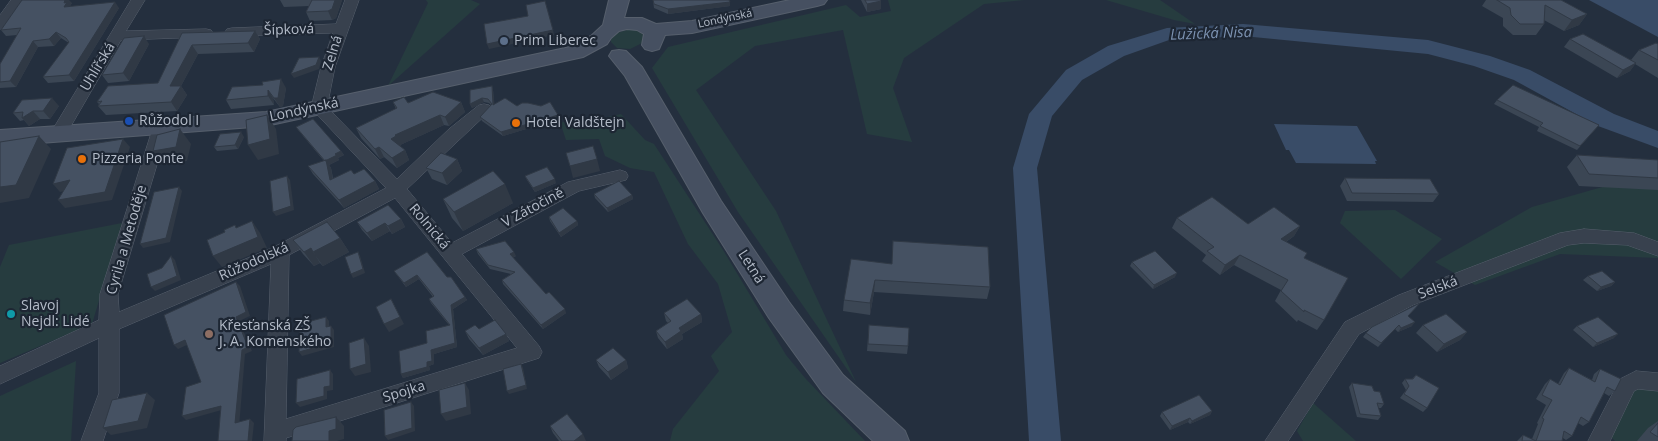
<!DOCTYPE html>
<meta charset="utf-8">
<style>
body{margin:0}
canvas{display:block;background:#242f3e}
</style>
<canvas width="1658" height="441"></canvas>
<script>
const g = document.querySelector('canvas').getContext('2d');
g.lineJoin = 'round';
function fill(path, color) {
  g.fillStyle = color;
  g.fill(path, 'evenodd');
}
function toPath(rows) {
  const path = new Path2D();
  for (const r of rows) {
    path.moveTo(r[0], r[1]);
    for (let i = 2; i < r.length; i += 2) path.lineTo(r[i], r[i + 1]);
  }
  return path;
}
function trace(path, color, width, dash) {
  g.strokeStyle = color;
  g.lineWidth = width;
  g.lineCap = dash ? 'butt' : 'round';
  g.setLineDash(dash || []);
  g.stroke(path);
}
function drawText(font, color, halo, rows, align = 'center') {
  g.font = font + ' "Open Sans",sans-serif';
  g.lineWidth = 4.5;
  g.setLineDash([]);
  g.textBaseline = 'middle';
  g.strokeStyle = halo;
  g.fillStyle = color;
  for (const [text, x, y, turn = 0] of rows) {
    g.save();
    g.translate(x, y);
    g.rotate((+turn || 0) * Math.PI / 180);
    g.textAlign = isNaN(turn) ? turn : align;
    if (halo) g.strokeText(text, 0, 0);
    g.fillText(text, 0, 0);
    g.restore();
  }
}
fill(toPath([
 [426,0,471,0,480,4,388,86,428,3],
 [888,0,1024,0,984,4,904,58,893,88,912,142,867,134,843,30,755,46,696,90,776,211,856,382,738,212,652,68,668,47,846,5,860,17,891,11],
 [1106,0,1160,0,1195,24,1174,20],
 [627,30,637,30,642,33,644,38,642,43,630,49,617,48,611,42,611,39,616,33],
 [621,114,645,140,654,144,723,250,786,355,805,378,865,441,670,441,673,429,719,371,711,356,732,332,718,284,688,244,654,172,630,168,605,156,599,139,566,140,560,122,579,123],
 [1620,182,1658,185,1658,258,1560,254,1475,285,1435,262,1532,207],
 [1395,210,1442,239,1401,279,1340,223,1345,211],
 [122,223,92,324,0,363,0,267,9,245],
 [76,361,71,441,0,441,0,396],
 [1635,387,1658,389,1658,441,1615,441,1611,437],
 [1313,403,1356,441,1303,441,1297,431]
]), '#263c3f');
fill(toPath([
 [1589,0,1658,0,1658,37],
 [1274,124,1357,126,1377,161,1375,161,1376,164,1296,163,1289,150,1286,150]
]), '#394c67');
fill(toPath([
 [1243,24,1428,40,1490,56,1530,70,1614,114,1658,131,1658,148,1598,126,1514,80,1474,66,1428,54,1243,36,1169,40,1124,56,1082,80,1052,116,1037,168,1061,441,1029,441,1013,168,1029,114,1066,70,1108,46,1167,28,1243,24]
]), '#394c67');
const street = toPath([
 [11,0,25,0,5,28,0,29,0,15,11,0],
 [131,0,145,0,126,31,206,29,211,30,213,33,211,36,206,37,121,40,64,138,58,139,52,138,50,134,131,0],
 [345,0,359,0,335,67,327,107,397,179,449,129,479,105,484,104,489,105,492,109,407,189,452,243,568,182,620,170,626,172,628,176,626,180,579,191,462,254,539,346,542,352,539,358,286,438,286,441,264,441,271,264,119,329,119,393,103,441,81,441,99,393,99,338,0,384,0,366,99,320,100,294,154,124,160,123,166,124,168,128,118,294,119,312,274,247,386,188,311,108,321,67,333,33,232,36,227,35,225,32,227,29,232,28,336,24,345,0],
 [395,198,517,348,286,419,289,255,395,198],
 [1584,229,1634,233,1658,242,1658,256,1627,245,1584,243,1568,245,1413,305,1359,334,1288,441,1265,441,1345,322,1399,295,1560,233,1584,229],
 [1636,371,1658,373,1658,391,1638,389,1634,391,1610,441,1588,441,1620,379,1636,371]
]);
const secondary = toPath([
 [609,0,629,0,624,18,642,18,656,24,692,21,790,0,827,0,824,4,817,6,692,33,665,35,659,49,652,51,645,49,642,45,644,34,637,30,627,29,619,31,611,38,607,44,583,57,266,126,0,146,0,130,266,112,570,47,591,36,603,25,609,0],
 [619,50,626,51,642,67,721,201,789,302,843,375,905,431,909,441,873,441,823,393,769,318,703,213,625,76,609,56,612,51,619,50]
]);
trace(street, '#565f6c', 1);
trace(secondary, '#565f6c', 2);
fill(street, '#38414e');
fill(secondary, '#465061');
fill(toPath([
 [280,0,342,0,336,18,332,20,310,21,306,12,309,6,284,7],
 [653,0,730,6,668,14,654,8],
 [861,0,880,0,881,1,881,9,867,12],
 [1486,0,1561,0,1587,14,1579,25,1564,31,1544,20,1544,24,1536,35,1513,35,1503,26,1503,18,1482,6],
 [72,3,70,6,119,8,74,81,48,83,43,77,69,43,61,38,54,46,38,47,16,87,0,88,0,64,17,35,6,36,1,30],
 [255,31,260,39,254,52,198,54,181,86,187,95,177,111,106,115,98,106,99,104,97,102,158,83,182,33],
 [1570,39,1631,60,1639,50,1658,44,1658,78,1635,64,1630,71,1617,78,1564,47],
 [149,44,129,81,108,83,102,75],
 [492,86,493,90,494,104,517,106,559,119,503,136,482,121,480,117,491,105,489,103,484,102,472,108,470,104],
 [286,88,283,106,280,107,273,98,274,105,231,109,226,100],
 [1497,100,1599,125,1577,150,1537,131,1539,127,1494,104],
 [393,102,461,102,465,112,449,126,444,125,400,145,401,146,400,146,405,150,409,160,397,168,384,157,380,159,361,138,356,128,396,109],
 [59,106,50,119,40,119,29,126,24,120,20,121,13,113],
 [296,127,341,151,344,155,338,158,339,160,329,165,331,168,333,178,354,174,375,181,379,189,344,208,313,174,308,166,324,161,299,131],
 [244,137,238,149,217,151,214,147],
 [1577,155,1658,160,1658,190,1579,186,1567,167],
 [457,159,462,171,447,185,432,179,426,168],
 [525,176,556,183,535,192,527,180],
 [1345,178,1439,194,1433,202,1347,201,1340,186],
 [594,194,632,195,633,199,608,212,595,198],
 [443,199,513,203,463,231,452,218],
 [549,217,577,221,578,225,561,237,550,221],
 [1177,218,1248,224,1300,226,1294,236,1286,242,1304,258,1324,320,1317,330,1298,320,1297,322,1275,301,1281,290,1234,265,1220,275,1202,261,1206,255,1172,228],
 [401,219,405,227,392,234,390,231,372,241,362,230,357,222],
 [340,238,349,252,323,266,320,263,314,266,303,254,293,240],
 [893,241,990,287,987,299,874,292,870,315,843,311,844,300,892,264],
 [476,249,516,256,512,258,546,294,566,313,543,329,503,284,502,280,511,274,490,269,478,254],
 [1132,262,1175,277,1153,289,1130,266],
 [394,271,447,277,465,297,467,300,453,309,457,347,434,354,434,364,429,366,430,370,403,378,401,374,427,343,449,325,431,303,429,299,433,297,419,279,406,287],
 [1588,276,1615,282,1611,286,1597,291,1583,280],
 [1420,303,1408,316,1412,326,1398,332,1395,329,1378,347,1363,337,1366,333],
 [664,313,701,314,702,322,682,334,683,339,667,349,658,338,656,331,668,323,666,321],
 [869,325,908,346,907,354,867,351],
 [1423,325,1467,332,1460,340,1437,352,1416,333],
 [1577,326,1614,338,1593,347,1573,330],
 [479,329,506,334,509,341,483,355,469,339,465,331],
 [596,360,626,360,628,368,611,380,599,367],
 [1569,368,1592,380,1594,374,1600,369,1615,391,1609,396,1604,393,1589,422,1583,426,1578,423,1572,436,1566,440,1563,438,1562,441,1517,441,1523,435,1532,439,1538,424,1537,423,1546,405,1536,399,1545,384,1550,379,1558,384,1564,373],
 [1416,375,1427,408,1423,412,1400,398,1406,390,1402,383,1405,379,1412,379],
 [1352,383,1374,391,1384,404,1381,408,1378,408,1381,416,1378,420,1357,417,1349,387],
 [1212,411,1210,415,1190,424,1188,422,1170,430,1160,416,1162,412],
 [1658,421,1658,441,1637,441,1648,428],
 [550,426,586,441,559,441,553,433]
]), '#3b4654');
fill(toPath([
 [65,0,69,0,72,3,70,6,64,7,64,3],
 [335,0,342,0,336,18,332,20,328,11],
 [881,1,881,9,867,12,867,4],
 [115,2,119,8,74,81,69,75],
 [730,2,730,6,668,14,668,9],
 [1587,14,1579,25,1564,31,1572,20],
 [553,30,554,35,489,49,487,44],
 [255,31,260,39,254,52,248,43],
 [56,32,61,38,54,46,49,39],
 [144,36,149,44,129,81,123,73],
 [33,41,38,47,16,87,10,81],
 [192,45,198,54,181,86,187,95,177,111,171,102,170,86],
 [319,57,321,61,319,69,294,78,291,74],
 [1636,63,1630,71,1617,78,1623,70],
 [281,79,286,88,283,106,280,107,274,98],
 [492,86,493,90,495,109,493,105],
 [268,90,273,98,274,105,268,96],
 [52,98,59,106,50,119,43,111],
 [482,98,484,102,472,108,470,104],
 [461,102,465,112,449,126,445,117],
 [33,111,40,119,29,126,22,118],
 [267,115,276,129,279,154,258,160,248,145],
 [440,115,444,125,400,145,401,146,396,149,391,139,395,135],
 [558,115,559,119,503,136,501,132],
 [180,129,191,144,187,161,164,165,153,151],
 [241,132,244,137,238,149,235,145],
 [39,136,51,149,29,198,0,203,0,187],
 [123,139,130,147,112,200,65,208,58,200],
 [379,147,384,157,380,159,375,149],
 [405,150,409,160,397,168,392,158],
 [341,151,344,155,338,158,339,160,329,165,331,168,334,188,330,180,325,161,335,154],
 [457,159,462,171,447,185,442,173],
 [597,159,600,171,573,178,570,166],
 [287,176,290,180,294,210,276,216,273,212],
 [555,179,556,183,535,192,533,188],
 [70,180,77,188,60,192,53,184],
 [375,181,379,189,344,208,339,200],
 [505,184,513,203,463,231,454,212],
 [179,187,182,191,170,242,143,248,140,244],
 [632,195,633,199,608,212,607,208],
 [401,219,405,227,392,234,388,226],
 [252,221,260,233,267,248,222,267,213,256],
 [577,221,578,225,561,237,559,233],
 [385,223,390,231,372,241,367,233],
 [1300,226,1294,236,1275,249,1281,239],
 [340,238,349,252,323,266,313,252],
 [311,248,320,263,314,266,304,252],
 [358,252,360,256,365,273,353,278,351,274],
 [514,252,516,256,511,258,510,254],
 [1240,255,1234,265,1220,275,1225,265],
 [171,256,175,260,181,280,155,291,151,287],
 [1177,273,1175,277,1153,289,1154,285],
 [417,275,419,279,406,287,404,283],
 [875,280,874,292,870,315,870,303],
 [236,282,240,286,250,316,239,321,252,351,245,354,239,427,235,423,236,317],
 [1615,282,1611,286,1597,291,1601,287],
 [465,297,467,300,453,309,457,347,434,354,434,364,429,366,430,370,403,378,401,374,427,362,431,350,455,343,451,305],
 [391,299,404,324,389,332,384,324],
 [565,309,566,313,543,329,541,325],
 [701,314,702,322,682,334,683,339,667,349,665,342,679,328],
 [326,317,329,321,329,331,326,327],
 [1415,322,1412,326,1398,332,1401,328],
 [331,326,334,330,334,347,302,356,299,352],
 [1467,332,1460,340,1437,352,1444,344],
 [506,334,509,341,483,355,479,348],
 [1618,334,1614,338,1593,347,1597,343],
 [364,338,369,346,371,372,355,376,350,369],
 [185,340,189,344,178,349,174,345],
 [626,360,628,368,611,380,608,372],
 [521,364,523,368,527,389,509,394,507,391],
 [330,370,333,374,333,390,327,391,327,399,300,407,296,403,324,387],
 [465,383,469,390,471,414,446,421,441,414],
 [147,393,155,400,147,428,111,435,103,428],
 [411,402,414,406,415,431,388,440,385,436],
 [221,406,225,409,186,420,182,416],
 [1212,411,1210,415,1190,424,1192,421],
 [336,417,344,426,344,439,337,441,329,441,329,431],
 [1190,418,1188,422,1170,430,1172,426],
 [250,419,254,423,252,441,248,441],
 [583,434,586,441,574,441]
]), '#303945');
const building = toPath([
 [22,0,65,0,64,3,67,2,64,7,115,2,69,75,43,77,69,42,66,38,56,32,49,39,33,41,10,81,0,82,0,64,21,28,1,30,22,0],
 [312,0,335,0,332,9,328,11,306,12,312,0],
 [653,0,729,0,730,2,668,9,654,4,653,0],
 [865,0,880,0,881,1,867,4,865,0],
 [1497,0,1561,0,1587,14,1572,20,1545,5,1544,24,1520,24,1511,15,1510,8,1497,0],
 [545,1,553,30,487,44,484,24,528,16,526,5,545,1],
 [255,31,248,43,192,45,170,86,181,86,171,102,98,106,102,101,97,102,108,86,158,83,182,33,255,31],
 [1583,34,1636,63,1623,70,1570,39,1583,34],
 [144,36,123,73,102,75,124,38,144,36],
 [1656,43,1658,44,1658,60,1639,50,1656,43],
 [319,57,316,65,291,74,299,58,319,57],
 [281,79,278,98,274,98,268,90,268,96,226,100,232,87,263,85,262,82,281,79],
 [1513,85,1599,125,1580,146,1540,126,1543,123,1497,100,1513,85],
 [492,86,493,105,505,98,517,106,522,103,528,103,541,106,550,102,558,115,501,132,480,117,492,104,488,99,482,98,470,104,470,90,492,86],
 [433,92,461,102,445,117,440,115,395,135,396,136,391,139,405,150,392,158,379,147,375,149,356,128,397,108,393,102,404,97,408,103,433,92],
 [52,98,43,111,33,111,22,118,23,112,13,113,22,100,52,98],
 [267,115,270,139,248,145,246,120,267,115],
 [313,119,341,151,335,154,337,155,325,161,296,127,313,119],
 [180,129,176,147,153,151,157,135,180,129],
 [241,132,235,145,214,147,220,134,241,132],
 [39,136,16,185,0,187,0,142,39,136],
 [123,139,105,192,58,200,70,180,53,184,67,148,123,139],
 [593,146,597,159,570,166,566,153,593,146],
 [441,153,457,159,442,173,426,168,441,153],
 [1577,155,1658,160,1658,178,1589,174,1577,155],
 [326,160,330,180,351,170,354,174,364,169,375,181,339,200,308,166,326,160],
 [547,167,555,179,533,188,525,176,547,167],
 [493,171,505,184,454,212,443,199,493,171],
 [287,176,291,206,273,212,270,181,287,176],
 [1345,178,1430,179,1439,194,1352,193,1345,178],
 [619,181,632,195,607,208,594,194,619,181],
 [179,187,166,238,140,244,154,192,179,187],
 [1212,197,1248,224,1274,207,1300,226,1281,239,1307,253,1304,258,1348,278,1324,320,1304,310,1304,312,1281,291,1288,280,1240,255,1225,265,1207,251,1214,247,1177,218,1212,197],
 [388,205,401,219,388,226,385,223,367,233,357,222,388,205],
 [563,208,577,221,559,233,549,217,563,208],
 [252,221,258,237,213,256,207,240,225,232,224,230,235,225,236,228,252,221],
 [327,222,340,238,313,252,311,248,304,252,293,240,327,222],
 [505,241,514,252,510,254,546,294,549,292,565,309,541,325,502,280,515,272,488,265,476,249,505,241],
 [893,241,988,247,990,287,875,280,870,303,844,300,851,259,892,264,893,241],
 [1155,251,1177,273,1154,285,1132,262,1155,251],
 [358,252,363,269,351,274,345,257,358,252],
 [427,252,447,277,451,277,465,297,451,305,455,343,431,350,432,361,427,362,427,367,401,374,399,351,427,343,426,331,450,325,429,299,434,296,417,275,404,283,394,271,427,252],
 [171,256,177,276,151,287,147,274,162,268,171,256],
 [1602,271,1615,282,1601,287,1588,276,1602,271],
 [236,282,246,312,236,317,248,347,242,350,235,423,250,419,248,441,218,441,221,406,182,416,186,387,201,382,185,340,174,345,164,315,236,282],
 [391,299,400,317,384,324,376,307,391,299],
 [687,299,701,314,679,328,681,331,665,342,656,331,671,321,664,313,687,299],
 [1420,303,1408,316,1415,322,1401,328,1399,325,1381,343,1366,333,1372,327,1420,303],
 [1446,314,1467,332,1444,344,1423,325,1446,314],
 [326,317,326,327,331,326,331,343,299,352,300,324,326,317],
 [1598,317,1618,334,1597,343,1577,326,1598,317],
 [495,320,506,334,479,348,465,331,475,325,479,329,495,320],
 [869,325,909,328,908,346,868,344,869,325],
 [364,338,366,364,350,369,349,343,364,338],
 [613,348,626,360,608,372,596,360,613,348],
 [521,364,526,385,507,391,503,369,521,364],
 [1569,368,1595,382,1600,369,1621,379,1615,391,1607,387,1589,422,1581,417,1572,436,1564,431,1562,441,1522,441,1523,435,1536,441,1544,419,1542,418,1552,400,1542,395,1550,379,1560,385,1569,368],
 [330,370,330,386,324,387,324,396,296,403,297,379,330,370],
 [1416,375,1439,388,1427,408,1404,394,1409,386,1405,379,1413,379,1416,375],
 [465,383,467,407,441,414,439,390,465,383],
 [1352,383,1372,386,1374,391,1380,392,1384,404,1377,403,1381,416,1360,414,1352,383],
 [147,393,138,421,103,428,112,400,147,393],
 [1199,395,1212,411,1192,421,1190,418,1172,426,1162,412,1199,395],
 [411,402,412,428,385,436,384,410,411,402],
 [567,414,583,434,574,441,562,441,550,426,567,414],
 [336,417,336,429,329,431,329,441,292,441,293,430,296,427,336,417],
 [1658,423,1658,437,1650,432,1658,423]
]);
fill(building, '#455162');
trace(building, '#303945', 1);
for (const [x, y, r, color] of [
 [504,41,5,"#5c6f8a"],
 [129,121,5,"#1a4fb4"],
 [516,123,5,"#e8710a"],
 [82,159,5,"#e8710a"],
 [11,314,5,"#0f9aa8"],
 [209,334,5,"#8d6e63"]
]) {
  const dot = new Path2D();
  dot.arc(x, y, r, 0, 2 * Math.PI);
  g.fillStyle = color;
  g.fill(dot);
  trace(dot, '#1d2633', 2);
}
drawText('11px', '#b4bcc9', '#1d2633', [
 ["Londýnská",725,19,-12]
]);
drawText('14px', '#b4bcc9', '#1d2633', [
 ["Šípková",289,30,-2],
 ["Zelná",333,53,-73],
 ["Uhlířská",98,67,-59],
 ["Londýnská",304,110,-12],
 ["V Zátočině",533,208,-28],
 ["Rolnická",429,227,50],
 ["Cyrila a Metoděje",127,240,-74],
 ["Růžodolská",254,262,-24],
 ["Letná",751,267,57],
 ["Selská",1438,288,-21],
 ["Spojka",404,392,-17]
]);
drawText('14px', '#b4bcc9', '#1d2633', [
 ["Prim Liberec",514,41],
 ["Růžodol I",139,121],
 ["Hotel Valdštejn",526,123],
 ["Pizzeria Ponte",92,159],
 ["Slavoj",21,306],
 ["Nejdl: Lidé",21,322],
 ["Křesťanská ZŠ",219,326],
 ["J. A. Komenského",219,342]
], 'left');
drawText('italic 15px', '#7c92b1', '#1d2633', [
 ["Lužická Nisa",1211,34,-2]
]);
</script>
